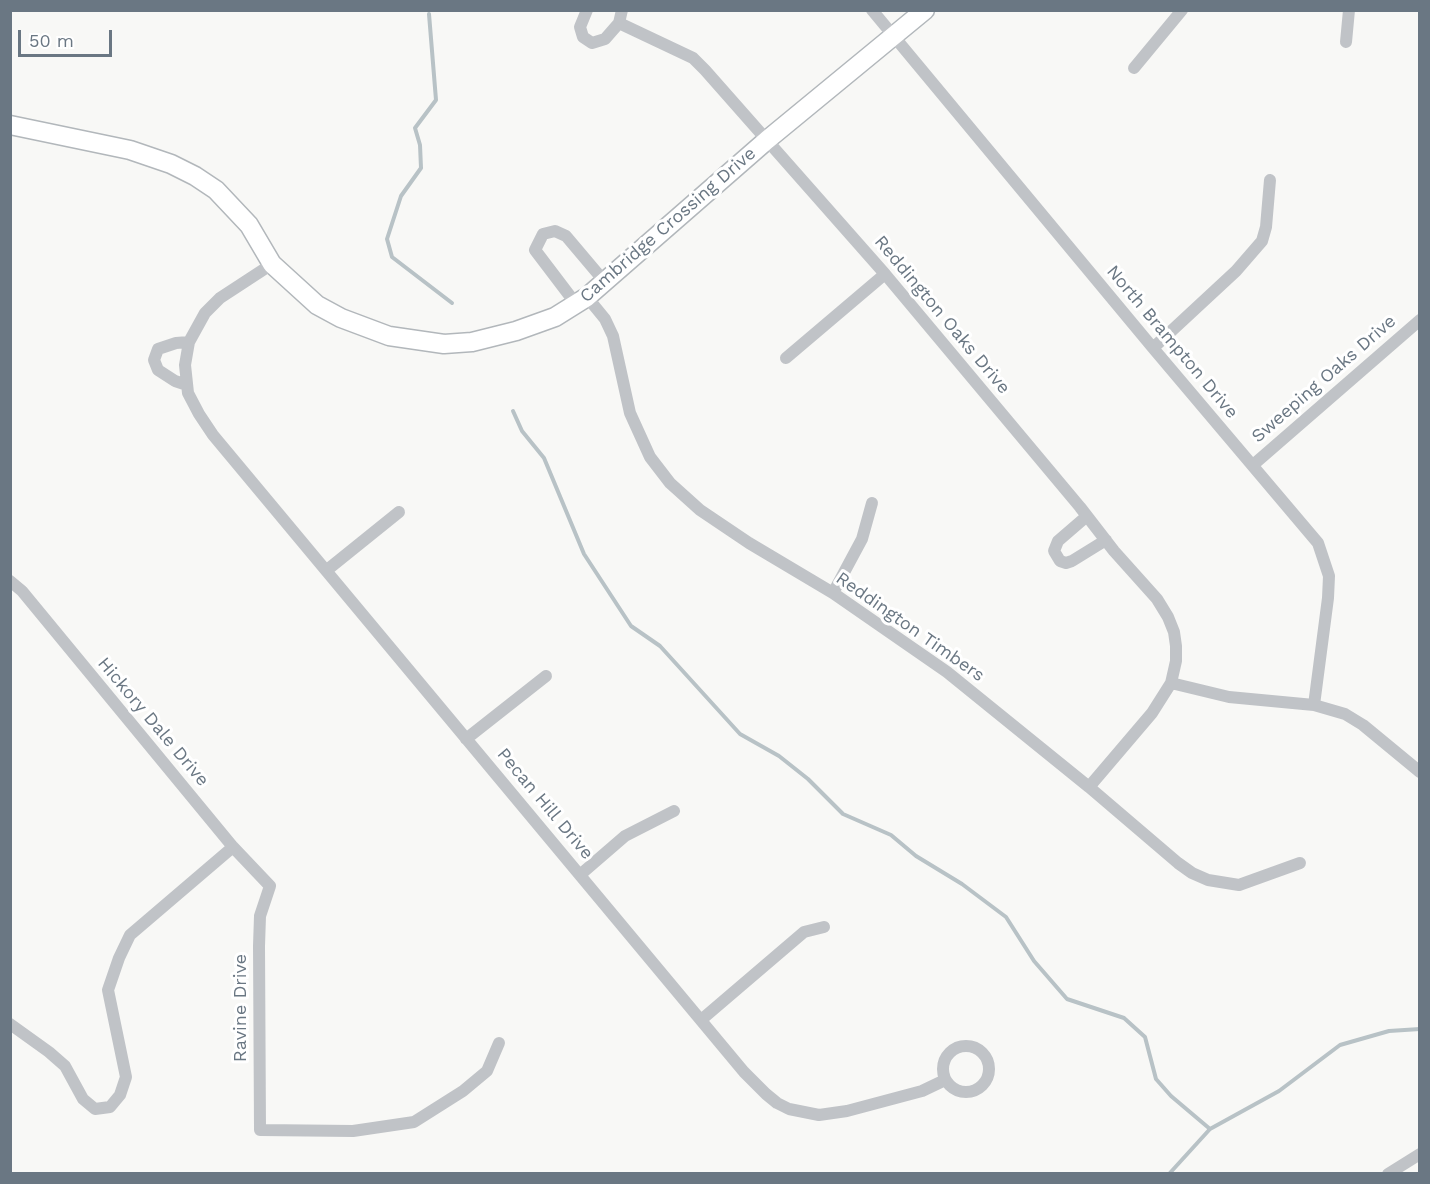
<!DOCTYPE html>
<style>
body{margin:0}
#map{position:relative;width:1430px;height:1184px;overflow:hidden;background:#f8f8f6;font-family:"Work Sans",sans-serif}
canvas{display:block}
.frame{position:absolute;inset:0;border:12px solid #6a7783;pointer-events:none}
.scale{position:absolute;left:18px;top:30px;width:94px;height:27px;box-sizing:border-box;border:3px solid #6a7783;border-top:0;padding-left:8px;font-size:18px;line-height:21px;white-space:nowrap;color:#6a7783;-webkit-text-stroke:4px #fff;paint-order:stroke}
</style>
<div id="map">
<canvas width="1430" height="1184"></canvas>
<div class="frame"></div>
<div class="scale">50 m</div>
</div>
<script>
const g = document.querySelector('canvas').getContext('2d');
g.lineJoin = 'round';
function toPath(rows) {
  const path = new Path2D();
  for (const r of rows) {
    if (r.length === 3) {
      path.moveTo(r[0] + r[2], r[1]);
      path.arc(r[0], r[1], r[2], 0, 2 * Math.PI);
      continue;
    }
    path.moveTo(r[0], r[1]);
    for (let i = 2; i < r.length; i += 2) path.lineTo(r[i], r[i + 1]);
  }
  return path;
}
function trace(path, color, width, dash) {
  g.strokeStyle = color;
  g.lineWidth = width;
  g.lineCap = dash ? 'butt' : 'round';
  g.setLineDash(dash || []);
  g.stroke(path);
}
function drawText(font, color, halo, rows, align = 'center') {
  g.font = font + ' "Work Sans",sans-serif';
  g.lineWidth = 6;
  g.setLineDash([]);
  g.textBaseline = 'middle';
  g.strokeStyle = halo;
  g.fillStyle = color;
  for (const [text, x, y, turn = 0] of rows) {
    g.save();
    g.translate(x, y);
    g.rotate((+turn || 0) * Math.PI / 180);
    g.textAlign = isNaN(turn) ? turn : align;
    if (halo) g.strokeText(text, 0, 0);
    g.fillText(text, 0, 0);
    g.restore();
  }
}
trace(toPath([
 [429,14,436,100,415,128,420,145,421,168,401,196,387,239,392,257,452,303],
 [513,411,522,431,544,458,584,554,631,626,660,646,740,734,779,756,808,779,843,814,891,835,916,856,962,884,1006,917,1034,961,1067,999,1124,1018,1145,1037,1156,1079,1171,1096,1210,1129],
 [1169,1174,1210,1129,1279,1091,1340,1045,1389,1031,1420,1029]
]), '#b8c2c6', 4);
const secondary = toPath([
 [10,125,130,150,171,164,195,176,216,190,249,225,272,264,317,305,341,318,389,336,444,344,472,342,516,331,555,317,587,297,767,140,925,10]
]);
trace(secondary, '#b2b7bb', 21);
trace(toPath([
 [587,10,580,27,583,37,592,43,605,39,619,23,622,10],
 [872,10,1153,348,1318,543,1329,576,1328,598,1314,705],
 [619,23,693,58,705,70,885,274,1080,507,1114,551,1157,599,1168,617,1174,632,1176,646,1176,661,1171,683,1152,713,1089,787],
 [1346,42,1349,10],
 [1134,68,1182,10],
 [272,264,220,298,205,313,189,342,185,365,188,393,199,414,213,435,744,1072,766,1094,777,1103,789,1109,819,1115,847,1111,922,1091,945,1080],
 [587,297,605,319,613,336,630,413,650,457,670,483,700,510,749,543,833,593,947,672,1089,787,1178,863,1192,873,1208,880,1239,885,1300,863],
 [576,304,535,250,543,234,555,231,566,236,604,281],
 [1153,348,1236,271,1262,241,1266,227,1270,180],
 [786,358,885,274],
 [187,385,175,381,158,370,154,360,158,349,176,343,189,342],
 [1253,465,1420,320],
 [1087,516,1058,541,1054,551,1060,561,1066,563,1072,561,1106,540],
 [327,570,399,512],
 [10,581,22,591,233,847,270,886,260,916,259,946,260,1130,353,1131,414,1122,463,1091,487,1071,499,1043],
 [833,593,862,539,872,503],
 [1171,683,1229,697,1314,705,1345,714,1363,725,1420,772],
 [466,739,546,676],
 [581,874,625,836,674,811],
 [701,1020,804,932,824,927],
 [10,1024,49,1052,65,1066,83,1099,95,1109,110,1107,120,1095,126,1077,108,990,119,958,130,935,233,847],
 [966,1069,23],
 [1388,1174,1420,1154]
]), '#c0c3c7', 12);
trace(secondary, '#fff', 18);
drawText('18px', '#6a7783', '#fff', [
 ["Cambridge Crossing Drive",668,225,-41],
 ["Reddington Oaks Drive",942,315,50],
 ["North Brampton Drive",1172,342,50],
 ["Sweeping Oaks Drive",1324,379,-41],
 ["Reddington Timbers",910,627,35],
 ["Hickory Dale Drive",153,722,50],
 ["Pecan Hill Drive",545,804,50],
 ["Ravine Drive",241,1008,-90]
]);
</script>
